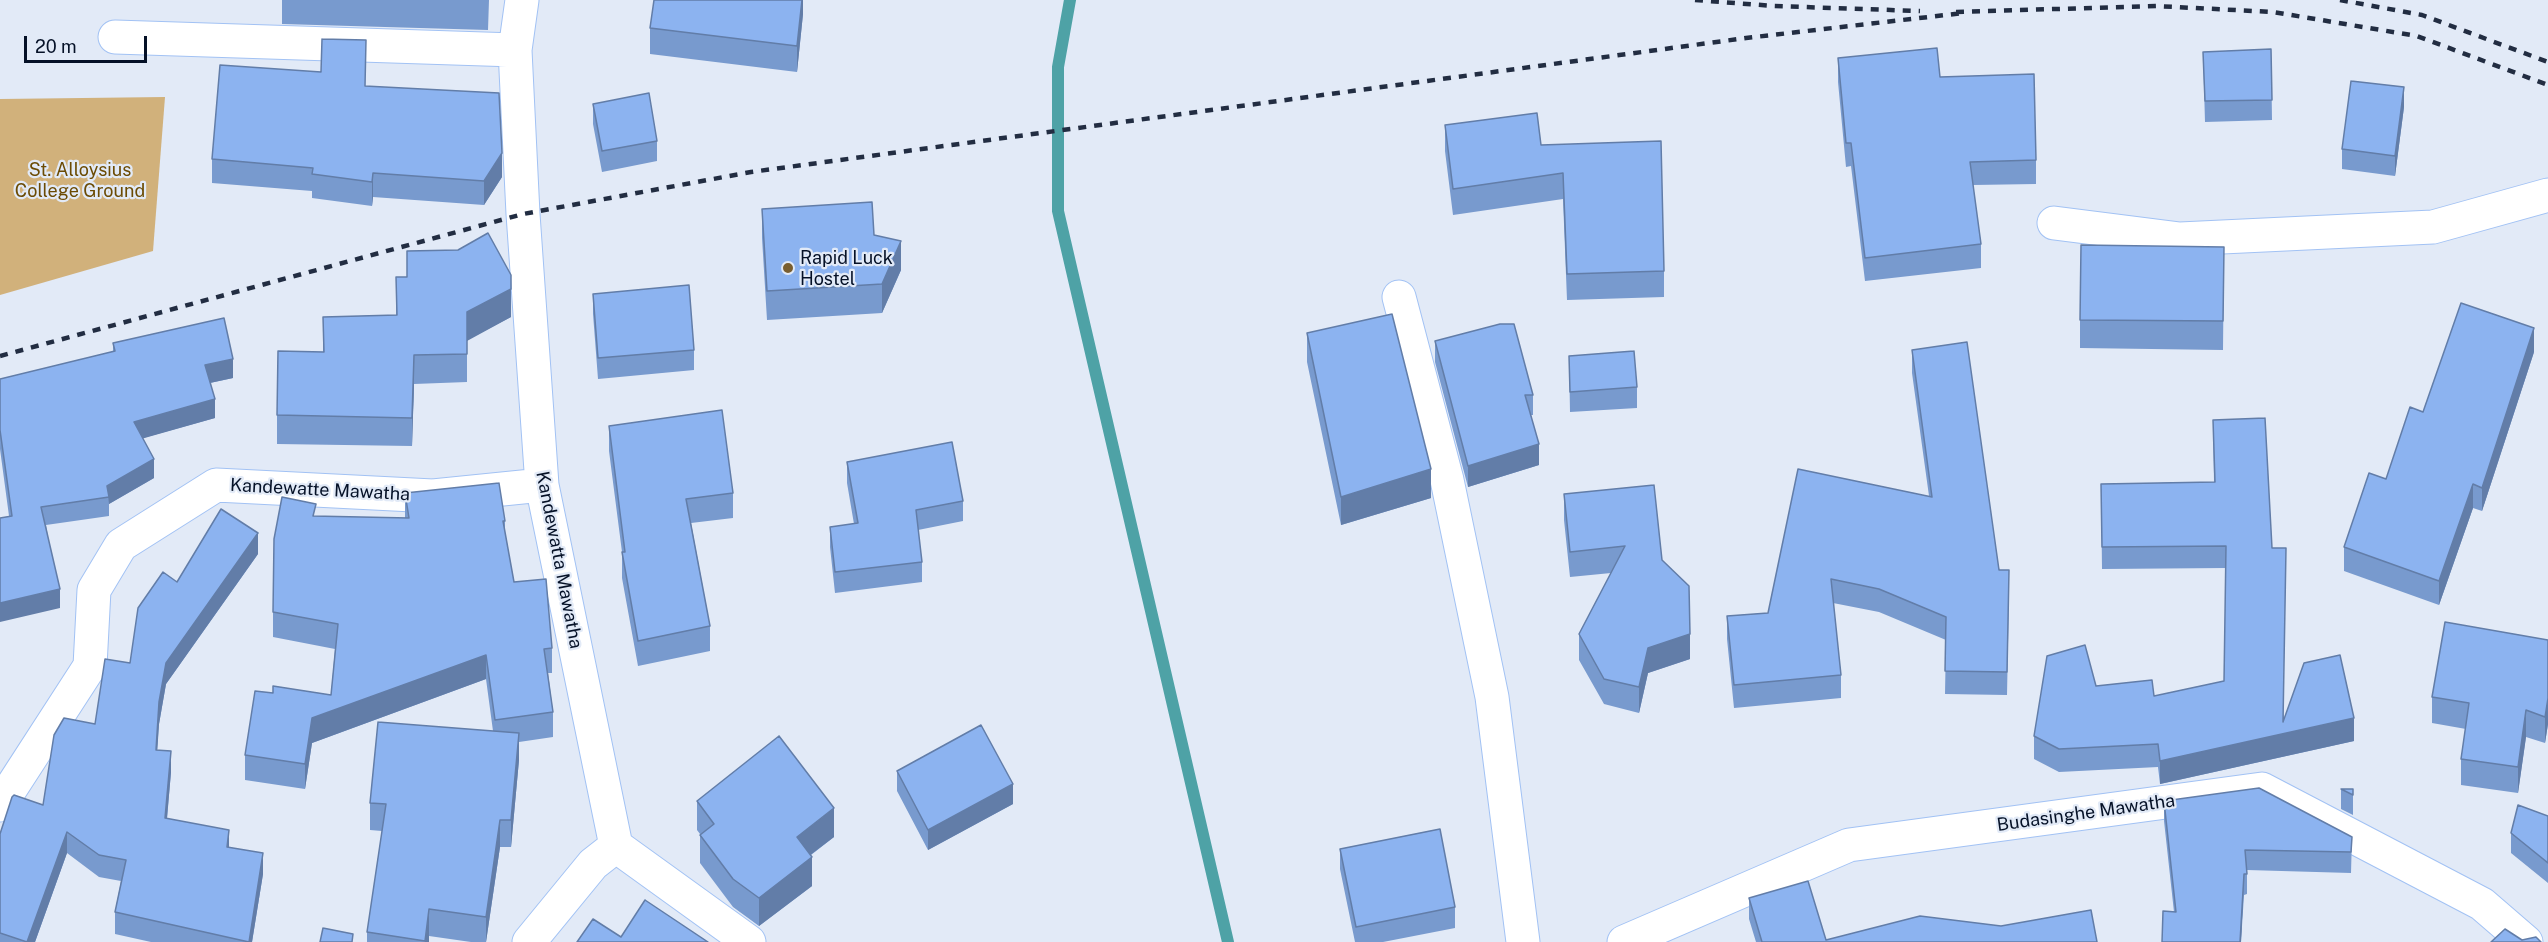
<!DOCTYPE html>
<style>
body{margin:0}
#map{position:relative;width:2548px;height:942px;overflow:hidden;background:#e2eaf7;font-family:"Public Sans",sans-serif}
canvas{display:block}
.scale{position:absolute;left:24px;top:36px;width:123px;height:27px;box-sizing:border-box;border:3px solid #051127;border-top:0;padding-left:8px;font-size:18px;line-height:21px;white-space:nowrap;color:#051127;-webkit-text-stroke:4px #e2eaf7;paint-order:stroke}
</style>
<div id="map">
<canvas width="2548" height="942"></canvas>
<div class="scale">20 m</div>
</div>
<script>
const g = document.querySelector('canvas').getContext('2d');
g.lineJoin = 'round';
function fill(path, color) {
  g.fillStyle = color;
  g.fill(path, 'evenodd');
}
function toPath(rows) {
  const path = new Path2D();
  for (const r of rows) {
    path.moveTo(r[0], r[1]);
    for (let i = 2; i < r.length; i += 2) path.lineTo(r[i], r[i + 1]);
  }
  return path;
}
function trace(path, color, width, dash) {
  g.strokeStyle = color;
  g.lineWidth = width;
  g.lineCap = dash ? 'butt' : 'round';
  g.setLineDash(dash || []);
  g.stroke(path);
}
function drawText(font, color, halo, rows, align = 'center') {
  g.font = font + ' "Public Sans",sans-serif';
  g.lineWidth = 4.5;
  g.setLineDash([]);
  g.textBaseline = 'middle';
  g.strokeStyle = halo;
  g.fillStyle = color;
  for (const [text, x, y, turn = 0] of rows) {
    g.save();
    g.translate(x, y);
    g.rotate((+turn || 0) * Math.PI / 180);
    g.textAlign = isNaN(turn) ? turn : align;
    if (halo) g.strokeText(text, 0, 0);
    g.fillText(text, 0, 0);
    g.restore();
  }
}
fill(toPath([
 [165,97,153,251,0,295,0,99]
]), '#d1b17b');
trace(toPath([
 [1070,0,1058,67,1058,211,1228,942]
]), '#4ea2a6', 12);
const minor = toPath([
 [522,0,515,50,523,214,542,485,616,846,749,942],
 [115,37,515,50],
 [2054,223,2180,239,2433,227,2548,195],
 [1399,297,1447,480,1492,697,1523,942],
 [0,805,90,666,94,590,121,545,216,485,433,496,542,485],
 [529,942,593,864,616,846],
 [1624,942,1849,845,2262,789,2482,904,2526,942]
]);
trace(minor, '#a2c2f4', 35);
trace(minor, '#fff', 33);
trace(toPath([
 [1695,0,1774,6,1920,11],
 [2340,0,2422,15,2548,62],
 [1956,12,2156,6,2273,12,2417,36,2548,85],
 [0,356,523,214,751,172,1746,38,1963,13]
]), '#222d42', 4.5, [8, 8]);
fill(toPath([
 [282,0,489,0,488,30,282,24],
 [803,0,803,14,797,72,650,54,650,28],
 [2271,49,2272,120,2205,122,2203,52],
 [1838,58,1940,77,2036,160,2036,184,1973,185,1981,244,1981,268,1865,281,1851,166,1846,167,1838,82],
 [365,86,502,177,484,205,373,197,372,206,312,198,312,191,212,183,212,159],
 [593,104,657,141,657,161,602,172,593,124],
 [2404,107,2395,176,2342,169,2342,149],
 [1445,125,1541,145,1664,271,1664,297,1567,300,1563,199,1453,215,1445,151],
 [762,209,874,235,901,270,882,313,767,320,762,238],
 [2224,247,2223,350,2080,348,2080,320],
 [407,251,511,317,467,340,467,382,414,384,412,446,277,444,277,415,323,352,323,317,396,315,396,277,407,277],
 [593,294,694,350,694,370,598,379,593,314],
 [1307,333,1431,498,1341,525,1307,362],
 [1435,341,1533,395,1533,415,1531,415,1539,465,1468,487,1435,362],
 [113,343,233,378,210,383,215,418,143,438,154,478,109,504,109,516,46,525,60,608,9,516,0,449,0,379,113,352],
 [1912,350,2009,593,2007,695,1945,694,1946,640,1879,612,1833,603,1841,675,1841,698,1734,708,1727,639,1727,616,1768,613,1929,496,1912,373],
 [2534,352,2482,511,2473,508,2439,605,2344,571,2344,547,2386,479,2423,412],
 [1569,356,1637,387,1637,408,1570,412],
 [2213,420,2272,548,2284,721,2354,741,2160,784,2158,767,2059,772,2034,759,2034,736,2096,686,2154,696,2224,681,2226,568,2102,569,2101,484,2214,482],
 [609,426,733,493,733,518,691,523,710,626,710,651,638,666,622,578,622,552,609,451],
 [847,462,963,501,963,521,918,530,922,562,922,582,835,593,830,547,830,527,854,524,847,483],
 [405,493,505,521,505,532,514,582,552,648,552,673,548,673,553,712,553,737,519,742,519,760,511,847,500,847,486,942,471,942,429,936,429,942,367,942,367,932,382,831,370,830,370,803,493,731,486,679,312,743,305,789,245,780,245,755,273,693,331,695,335,649,273,637,273,612,316,516,405,518],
 [1564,494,1662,560,1690,659,1648,673,1639,713,1604,704,1579,660,1579,634,1611,573,1570,577,1564,520],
 [258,554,166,684,159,724,157,750,171,772,167,819,229,848,263,874,252,942,151,942,115,934,115,912,121,881,99,877,67,853,35,942,0,942,0,834,43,805,95,724,177,582],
 [2548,640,2548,724,2545,743,2526,737,2518,793,2461,785,2461,759,2466,729,2432,723,2432,697],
 [897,771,1013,804,928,850,897,791],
 [2341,789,2353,789,2353,815,2341,809],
 [697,801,834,837,811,855,812,886,759,926,733,907,700,863,700,834,697,830],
 [2164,801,2352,837,2351,873,2247,870,2247,894,2244,895,2241,942,2162,942,2174,912,2164,821],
 [2548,816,2548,883,2511,853,2511,833],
 [1340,849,1455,907,1455,928,1383,942,1355,942,1340,869],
 [1749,898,1826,940,2097,942,1756,942,1749,919]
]), '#789ace');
fill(toPath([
 [802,0,803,0,803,14,797,72,797,46],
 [2404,87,2404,107,2395,176,2395,156],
 [502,153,502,177,484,205,484,181],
 [373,173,373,197,372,206,372,182],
 [901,241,901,270,882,313,882,284],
 [511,289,511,317,467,341,467,312],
 [2534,328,2534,352,2482,511,2482,488],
 [414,355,414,384,412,446,412,418],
 [233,359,233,378,205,384,205,365],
 [215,399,215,418,134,441,134,422],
 [1539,444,1539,465,1468,487,1468,466],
 [154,459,154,478,109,504,107,486],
 [1431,469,1431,498,1341,525,1341,497],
 [2473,484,2473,508,2439,605,2439,581],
 [258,533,258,554,166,684,159,724,156,771,156,750,159,702,166,663],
 [60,589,60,608,0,622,0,603],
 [1690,634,1690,659,1648,673,1639,713,1639,687,1648,648],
 [486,655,486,679,312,743,305,789,305,764,312,718],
 [2548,698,2548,724,2545,743,2545,717],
 [2526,710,2526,737,2518,793,2518,767],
 [2354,718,2354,741,2160,784,2160,761],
 [519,733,519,760,511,847,511,820],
 [171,751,171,772,165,840,165,818],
 [1013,784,1013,804,928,850,928,830],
 [834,808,834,837,797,865,797,837],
 [500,820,500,847,486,942,486,917],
 [229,830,229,851,227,847],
 [67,832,67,853,35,942,27,942],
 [263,853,263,874,252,942,249,942],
 [812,857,812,886,759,926,759,898],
 [2244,874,2241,942,2240,942],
 [429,909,429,942,425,942]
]), '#627da8');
const building = toPath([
 [654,0,802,0,797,46,650,28,654,0],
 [322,39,366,40,365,86,499,93,502,153,484,181,373,173,372,182,312,174,313,168,212,159,220,65,321,72,322,39],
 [1937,48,1940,77,2034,74,2036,160,1970,162,1981,244,1865,258,1851,143,1846,143,1838,58,1937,48],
 [2271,49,2272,100,2205,101,2203,52,2271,49],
 [2351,81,2404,87,2395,156,2342,149,2351,81],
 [649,93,657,141,602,151,593,104,649,93],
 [1537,113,1541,145,1661,141,1664,271,1567,274,1563,173,1453,189,1445,125,1537,113],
 [872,202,874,235,901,241,882,284,767,291,762,209,872,202],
 [488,233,511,275,511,289,467,312,467,354,414,355,412,418,277,415,278,351,324,352,323,317,397,315,396,277,407,277,407,251,458,250,488,233],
 [2081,245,2224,247,2223,321,2080,320,2081,245],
 [689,285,694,350,598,358,593,294,689,285],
 [2461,303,2534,328,2482,488,2473,484,2439,581,2344,547,2369,473,2386,479,2410,407,2423,412,2461,303],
 [1392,314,1431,469,1341,497,1307,333,1392,314],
 [224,318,233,359,205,365,215,399,134,422,154,459,107,486,109,497,41,507,60,589,0,603,0,518,12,516,0,430,0,379,115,351,113,343,224,318],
 [1500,324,1514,324,1533,395,1525,395,1539,444,1468,466,1435,341,1500,324],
 [1967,342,1999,570,2009,570,2007,672,1945,671,1946,617,1879,589,1831,579,1841,675,1734,685,1727,616,1768,613,1798,469,1932,497,1912,350,1967,342],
 [1634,351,1637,387,1570,392,1569,356,1634,351],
 [722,410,733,493,686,499,710,626,638,641,622,552,625,552,609,426,722,410],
 [2265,418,2272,548,2286,548,2283,722,2304,663,2340,655,2354,718,2160,761,2158,744,2059,749,2034,736,2047,656,2085,645,2096,686,2152,680,2154,696,2224,681,2226,546,2102,547,2101,484,2215,482,2213,420,2265,418],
 [952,442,963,501,916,510,922,562,835,572,830,527,858,523,847,462,952,442],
 [499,483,505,521,503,521,514,582,546,579,552,648,544,649,553,712,495,720,486,655,312,718,305,764,245,755,255,691,273,693,273,686,331,695,338,624,273,612,274,539,282,497,316,504,313,516,409,518,405,493,499,483],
 [1654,485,1662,560,1689,586,1690,634,1648,648,1639,687,1604,679,1579,634,1625,546,1570,552,1564,494,1654,485],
 [221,509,258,533,166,663,159,702,156,750,171,751,165,818,229,830,227,847,263,853,249,942,115,912,126,860,99,855,67,832,27,942,0,933,0,834,12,797,14,795,43,805,54,735,64,718,95,724,105,659,130,663,138,608,163,572,177,582,221,509],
 [2445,622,2548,640,2548,698,2545,717,2526,710,2518,767,2461,759,2469,703,2432,697,2445,622],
 [378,722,519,733,511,820,500,820,486,917,429,909,425,941,367,932,386,804,370,803,378,722],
 [981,725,1013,784,928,830,897,771,981,725],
 [779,736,834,808,797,837,812,857,759,898,733,879,700,835,714,824,697,801,779,736],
 [2259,788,2352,837,2351,852,2245,850,2247,874,2244,874,2240,942,2162,942,2163,911,2176,912,2164,801,2259,788],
 [2341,789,2353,789,2353,795,2341,789],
 [2518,805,2548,816,2548,863,2511,833,2518,805],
 [1440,829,1455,907,1356,927,1340,849,1440,829],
 [1808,881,1826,940,1920,916,2001,926,2091,910,2097,942,1762,942,1749,898,1808,881],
 [645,900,708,942,577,942,593,919,621,937,645,900],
 [323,928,353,934,352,942,320,942,323,928],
 [2505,929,2522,940,2536,937,2541,942,2491,942,2505,929]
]);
fill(building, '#8cb3f0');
trace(building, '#627da8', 1.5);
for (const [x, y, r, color] of [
 [788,268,6,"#795e30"]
]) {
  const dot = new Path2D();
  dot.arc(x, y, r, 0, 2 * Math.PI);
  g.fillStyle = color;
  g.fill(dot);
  trace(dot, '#e2eaf7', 2);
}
drawText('18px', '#6b4b04', '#e2eaf7', [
 ["St. Alloysius",80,170],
 ["College Ground",80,191]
]);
drawText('18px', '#051127', '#e2eaf7', [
 ["Rapid Luck",800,258],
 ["Hostel",800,279]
], 'left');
drawText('18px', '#051127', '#e2eaf7', [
 ["Kandewatte Mawatha",320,490,3],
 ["Kandewatta Mawatha",559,560,79],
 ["Budasinghe Mawatha",2086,813,-8]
]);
</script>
